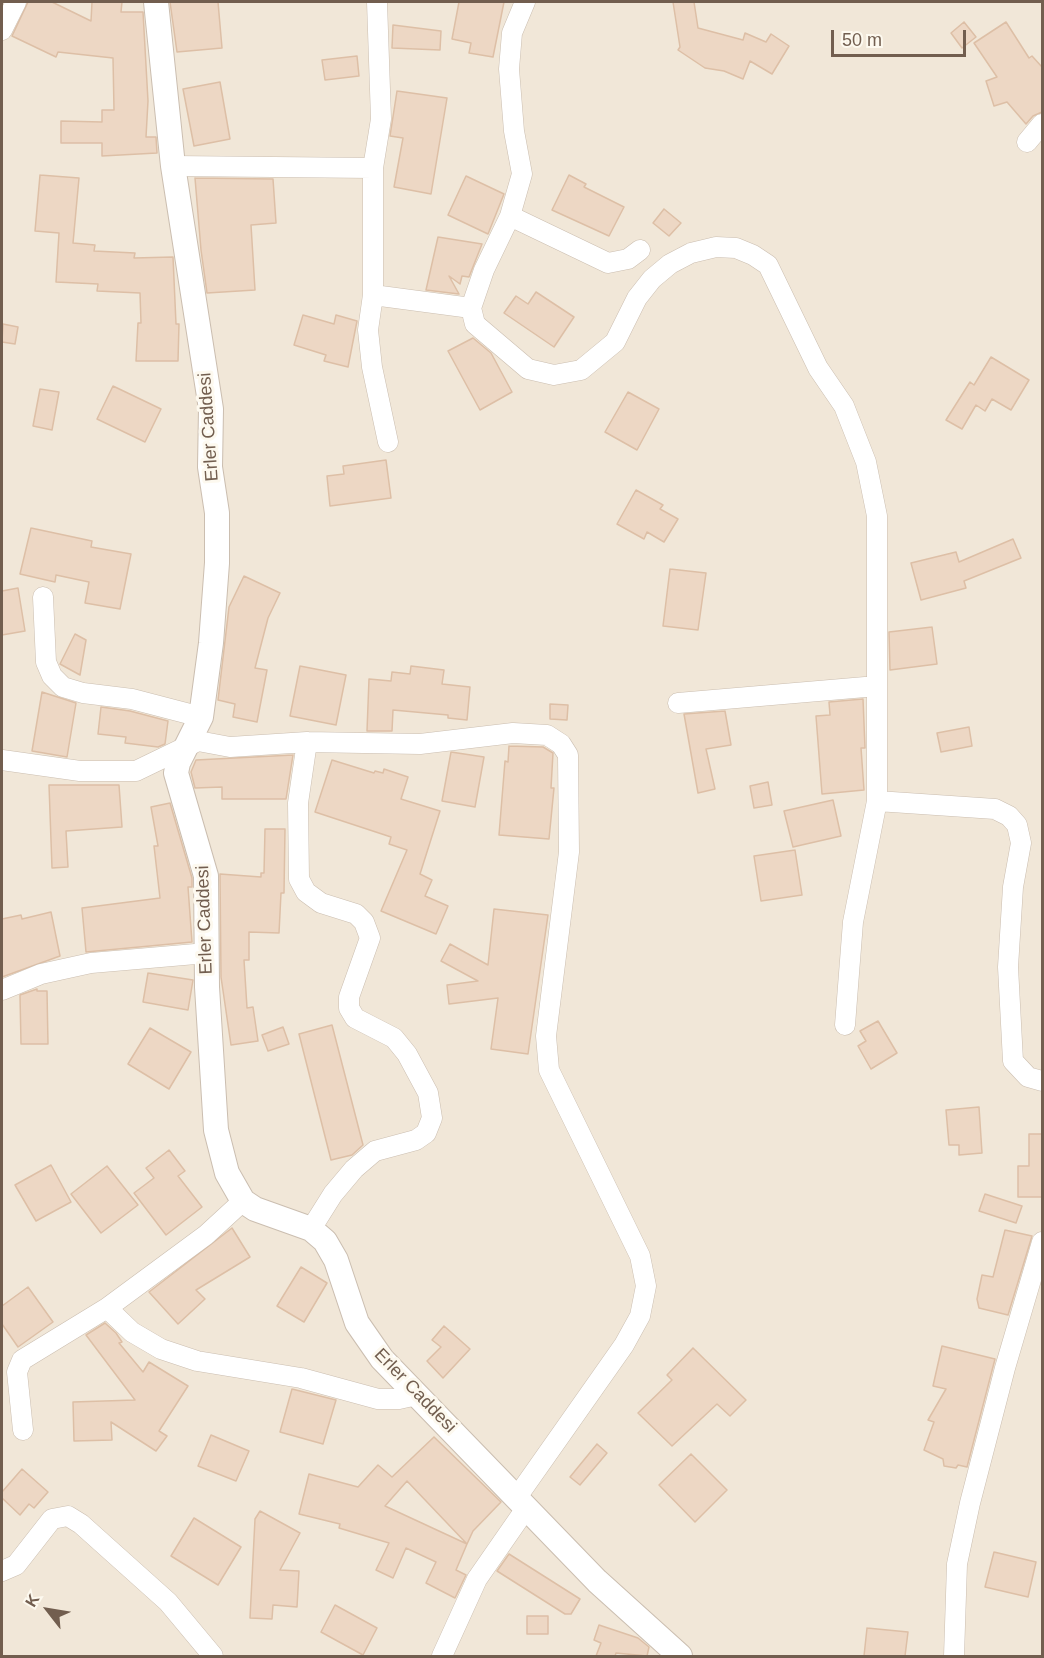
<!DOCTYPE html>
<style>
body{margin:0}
#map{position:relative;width:1044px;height:1658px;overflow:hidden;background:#faf5e9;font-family:Helvetica,sans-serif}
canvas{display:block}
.frame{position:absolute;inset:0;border:3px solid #725e4f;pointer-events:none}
.north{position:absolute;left:18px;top:1580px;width:60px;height:60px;-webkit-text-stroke:4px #fdf9ef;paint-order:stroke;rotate:301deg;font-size:16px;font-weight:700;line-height:24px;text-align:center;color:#725e4f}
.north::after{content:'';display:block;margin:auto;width:21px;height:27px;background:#725e4f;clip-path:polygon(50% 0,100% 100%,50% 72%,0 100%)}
.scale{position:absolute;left:831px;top:30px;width:135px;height:27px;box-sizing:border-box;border:3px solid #725e4f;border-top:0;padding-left:8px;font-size:18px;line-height:21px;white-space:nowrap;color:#725e4f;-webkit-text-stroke:4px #fdf9ef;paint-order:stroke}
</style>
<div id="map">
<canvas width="1044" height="1658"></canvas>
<div class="frame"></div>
<div class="north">K</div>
<div class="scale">50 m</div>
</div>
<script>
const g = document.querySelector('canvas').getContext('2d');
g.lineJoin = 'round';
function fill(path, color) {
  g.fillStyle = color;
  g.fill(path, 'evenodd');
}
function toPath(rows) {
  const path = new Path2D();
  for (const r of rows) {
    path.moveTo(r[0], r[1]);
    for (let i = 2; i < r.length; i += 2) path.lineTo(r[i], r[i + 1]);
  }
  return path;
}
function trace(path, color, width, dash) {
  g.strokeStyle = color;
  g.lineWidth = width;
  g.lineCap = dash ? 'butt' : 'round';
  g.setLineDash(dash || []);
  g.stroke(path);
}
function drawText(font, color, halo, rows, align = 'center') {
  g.font = font + ' Helvetica,sans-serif';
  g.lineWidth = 6;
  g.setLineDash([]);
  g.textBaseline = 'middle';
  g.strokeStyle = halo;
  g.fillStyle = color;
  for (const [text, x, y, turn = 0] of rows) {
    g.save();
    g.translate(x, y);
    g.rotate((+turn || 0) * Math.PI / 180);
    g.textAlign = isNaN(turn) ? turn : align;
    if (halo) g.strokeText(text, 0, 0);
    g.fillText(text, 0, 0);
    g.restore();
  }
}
fill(toPath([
 [2,2,1042,2,1042,1656,2,1656]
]), '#f1e7d8');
const building = toPath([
 [28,2,52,2,91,21,92,2,122,2,121,12,143,12,148,101,146,137,156,137,157,153,102,156,102,143,61,143,61,121,102,122,102,110,114,110,113,58,58,52,56,57,12,36,28,2],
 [170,2,218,2,222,48,177,52,170,2],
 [459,2,504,2,493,57,469,53,471,43,452,39,459,2],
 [673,2,694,2,698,28,743,40,745,33,766,42,771,34,789,46,772,74,750,61,743,79,724,71,705,68,678,50,680,47,673,2],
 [964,22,976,37,962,48,951,33,964,22],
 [1006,22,1029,58,1032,56,1042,67,1042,112,1033,116,1026,124,1007,102,994,106,986,81,997,77,974,43,1006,22],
 [393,25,441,31,440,50,392,48,393,25],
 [357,56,359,76,325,80,322,60,357,56],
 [220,82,230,139,194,146,183,89,220,82],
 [397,91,447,98,431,194,394,187,403,138,390,136,397,91],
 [40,175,79,178,73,243,95,245,94,251,135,253,134,258,173,257,176,324,179,324,178,361,136,361,138,323,141,323,140,293,97,291,98,284,56,282,59,233,35,231,40,175],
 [569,175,586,184,584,187,624,207,609,236,552,210,569,175],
 [466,176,504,194,488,234,448,215,466,176],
 [195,178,273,179,276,223,251,225,255,290,207,293,201,250,195,178],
 [664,209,681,223,669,236,653,223,664,209],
 [438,237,482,244,469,277,462,276,460,284,449,276,459,294,426,290,438,237],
 [536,292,574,317,554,347,504,313,516,296,528,304,536,292],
 [303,315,334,324,336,315,357,321,348,367,324,361,326,355,294,345,303,315],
 [3,324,18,327,15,344,2,342,3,324],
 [473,338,491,353,512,392,480,410,448,351,473,338],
 [991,357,1029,380,1011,410,992,399,985,411,976,405,962,429,946,420,970,382,974,385,991,357],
 [113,386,161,409,145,442,97,419,113,386],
 [40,389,59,392,52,430,33,426,40,389],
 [628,392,659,409,637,450,605,432,628,392],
 [386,460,391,498,330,506,327,476,344,474,343,466,386,460],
 [636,490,663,505,660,509,678,519,664,542,647,532,644,539,617,524,636,490],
 [31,528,92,541,91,547,131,554,120,609,85,603,89,582,56,575,55,582,20,574,31,528],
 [1013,539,1021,558,964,581,966,588,921,600,911,563,956,552,959,562,1013,539],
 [670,569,706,573,698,630,663,626,670,569],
 [244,576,280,593,268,618,255,668,267,670,257,722,233,717,235,704,218,700,229,607,244,576],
 [18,588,25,631,2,635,2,591,18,588],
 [932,627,937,664,890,670,889,632,932,627],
 [75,634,86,640,80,675,60,664,75,634],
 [300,666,346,675,336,725,290,716,300,666],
 [411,666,444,670,442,684,470,687,467,720,448,718,448,715,393,710,392,731,367,731,369,679,391,681,392,672,410,674,411,666],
 [42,692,76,703,67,757,32,751,42,692],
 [863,699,865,748,861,748,864,790,822,794,816,716,830,715,829,702,863,699],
 [550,704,568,705,567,720,550,719,550,704],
 [101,707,130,711,168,721,165,744,158,747,125,743,126,737,98,734,101,707],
 [725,711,731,745,706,749,715,789,698,793,684,714,725,711],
 [969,727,972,746,941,752,937,733,969,727],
 [509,746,543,747,553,753,551,788,554,788,549,839,499,835,505,761,508,762,509,746],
 [451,752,484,757,475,807,442,801,451,752],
 [293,755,286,799,222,799,222,787,195,788,191,772,196,760,293,755],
 [332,760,374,773,375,771,383,773,384,769,408,777,401,799,440,811,420,874,432,880,425,896,448,906,436,934,381,911,407,850,389,844,391,837,315,812,332,760],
 [768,782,772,805,754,808,750,786,768,782],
 [49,785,119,785,122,827,66,831,68,867,52,868,49,785],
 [833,800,841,836,793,847,784,811,833,800],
 [170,803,192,878,192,887,188,887,192,942,86,952,82,908,160,898,154,846,158,846,151,807,170,803],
 [265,829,285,829,284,893,281,893,279,933,249,932,249,960,244,960,247,1008,253,1007,258,1041,231,1045,221,977,220,874,261,877,261,873,264,873,265,829],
 [795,850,802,895,761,901,754,856,795,850],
 [494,909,548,915,528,1054,491,1049,498,998,449,1004,447,985,478,981,441,961,450,944,488,965,494,909],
 [51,912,60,956,2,977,2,919,21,915,22,919,51,912],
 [148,973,193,980,188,1010,143,1002,148,973],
 [37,989,37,991,47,991,48,1044,21,1044,20,995,37,989],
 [878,1021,897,1053,871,1069,858,1046,866,1041,860,1031,878,1021],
 [332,1025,363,1145,352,1155,331,1160,299,1034,332,1025],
 [283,1027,289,1044,268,1051,262,1035,283,1027],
 [150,1028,191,1052,169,1089,128,1064,150,1028],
 [979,1107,982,1153,959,1155,959,1145,949,1145,946,1110,979,1107],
 [1029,1134,1042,1134,1042,1197,1018,1197,1018,1166,1029,1166,1029,1134],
 [169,1150,185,1171,178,1176,202,1207,166,1235,134,1193,154,1178,146,1168,169,1150],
 [51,1165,71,1202,36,1221,15,1185,51,1165],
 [107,1166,138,1205,101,1233,71,1194,107,1166],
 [985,1194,1022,1206,1016,1223,979,1211,985,1194],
 [232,1228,250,1257,196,1290,205,1299,178,1324,149,1292,232,1228],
 [1005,1230,1032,1236,1008,1315,979,1308,977,1299,982,1275,993,1277,1005,1230],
 [301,1267,327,1283,304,1322,277,1306,301,1267],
 [28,1287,53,1322,18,1347,2,1324,2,1306,28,1287],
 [105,1323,116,1333,122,1342,119,1343,143,1372,149,1362,188,1386,159,1431,167,1436,156,1451,111,1422,112,1440,74,1441,73,1402,135,1400,86,1335,105,1323],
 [444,1326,470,1349,443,1378,427,1361,441,1347,432,1340,444,1326],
 [942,1346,995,1359,967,1467,958,1465,956,1468,944,1466,943,1459,924,1450,934,1422,928,1420,946,1389,933,1386,942,1346],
 [693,1348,746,1400,730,1416,717,1404,672,1446,638,1413,672,1380,667,1375,693,1348],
 [292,1389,336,1400,323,1444,280,1432,292,1389],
 [211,1435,249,1451,236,1481,198,1466,211,1435],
 [434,1437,501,1502,473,1531,467,1544,407,1481,385,1506,467,1544,456,1570,466,1575,455,1598,426,1583,436,1562,406,1548,393,1578,376,1570,389,1543,339,1528,340,1524,299,1514,309,1474,358,1487,378,1465,392,1477,434,1437],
 [597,1444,607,1453,580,1485,570,1477,597,1444],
 [691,1454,727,1490,695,1522,659,1485,691,1454],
 [22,1469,48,1492,34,1508,29,1504,20,1515,2,1498,2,1492,22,1469],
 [260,1511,300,1533,280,1570,299,1571,297,1607,273,1605,272,1619,250,1618,255,1519,260,1511],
 [194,1518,241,1547,218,1585,171,1556,194,1518],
 [994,1552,1036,1562,1028,1597,985,1587,994,1552],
 [509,1554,580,1599,571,1614,565,1614,497,1571,509,1554],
 [335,1605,377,1628,363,1655,321,1632,335,1605],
 [527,1616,548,1616,548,1634,527,1634,527,1616],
 [599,1625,638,1638,649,1647,647,1656,616,1653,615,1656,596,1656,601,1643,594,1640,599,1625],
 [867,1628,908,1632,905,1656,864,1656,867,1628]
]);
fill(building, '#edd7c4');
trace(building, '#ddbfa6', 1.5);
const minor = toPath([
 [377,2,381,119,373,168,373,295,368,330,372,367,388,442],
 [525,2,512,33,509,69,514,131,522,174,510,216,484,270,471,308,475,324,528,369,554,375,581,370,615,342,637,298,652,279,670,264,691,253,716,247,736,248,753,255,768,265,818,368,844,406,866,462,877,516,877,801,853,922,845,1025],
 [2,30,16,2],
 [1027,142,1042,124],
 [173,166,373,168],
 [510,216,608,263,628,259,640,250],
 [373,295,471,308],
 [43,597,46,662,52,676,63,687,83,693,132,699,201,717],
 [678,703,877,686],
 [307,742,298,803,299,879,306,892,321,903,356,914,364,922,370,938,349,997,349,1008,355,1018,394,1038,407,1054,428,1093,432,1118,426,1133,416,1140,375,1151,354,1169,333,1194,311,1229],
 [2,760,80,771,136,771,198,741,230,747,307,742,420,744,513,733,547,735,561,744,568,755,569,852,546,1036,549,1070,640,1256,646,1286,640,1316,624,1345,517,1497],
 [877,801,995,809,1009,816,1017,825,1021,843,1013,887,1008,967,1013,1061,1028,1077,1042,1081],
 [2,990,41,974,91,963,207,953],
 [107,1308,132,1332,161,1349,197,1361,301,1378,378,1399,399,1399,417,1395],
 [23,1430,17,1372,22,1360,107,1308,206,1235,243,1201],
 [2,1571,16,1565,52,1519,68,1516,81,1524,168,1602,213,1656],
 [442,1656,477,1579,527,1507],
 [954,1656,957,1564,970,1503,1005,1368,1042,1242]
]);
const tertiary = toPath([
 [156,2,173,166,211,409,210,467,217,513,217,563,211,643,201,717,178,763,176,773,206,876,207,987,216,1130,227,1173,243,1201,255,1209,311,1229,325,1241,336,1260,357,1323,382,1359,597,1581,680,1656]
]);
trace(minor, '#cbbeb0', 21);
trace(tertiary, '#cbbeb0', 26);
trace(minor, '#fff', 20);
trace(tertiary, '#fff', 24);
drawText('18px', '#725e4f', '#fdf9ef', [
 ["Erler Caddesi",209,427,-94],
 ["Erler Caddesi",205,920,-92],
 ["Erler Caddesi",415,1391,46]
]);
</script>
